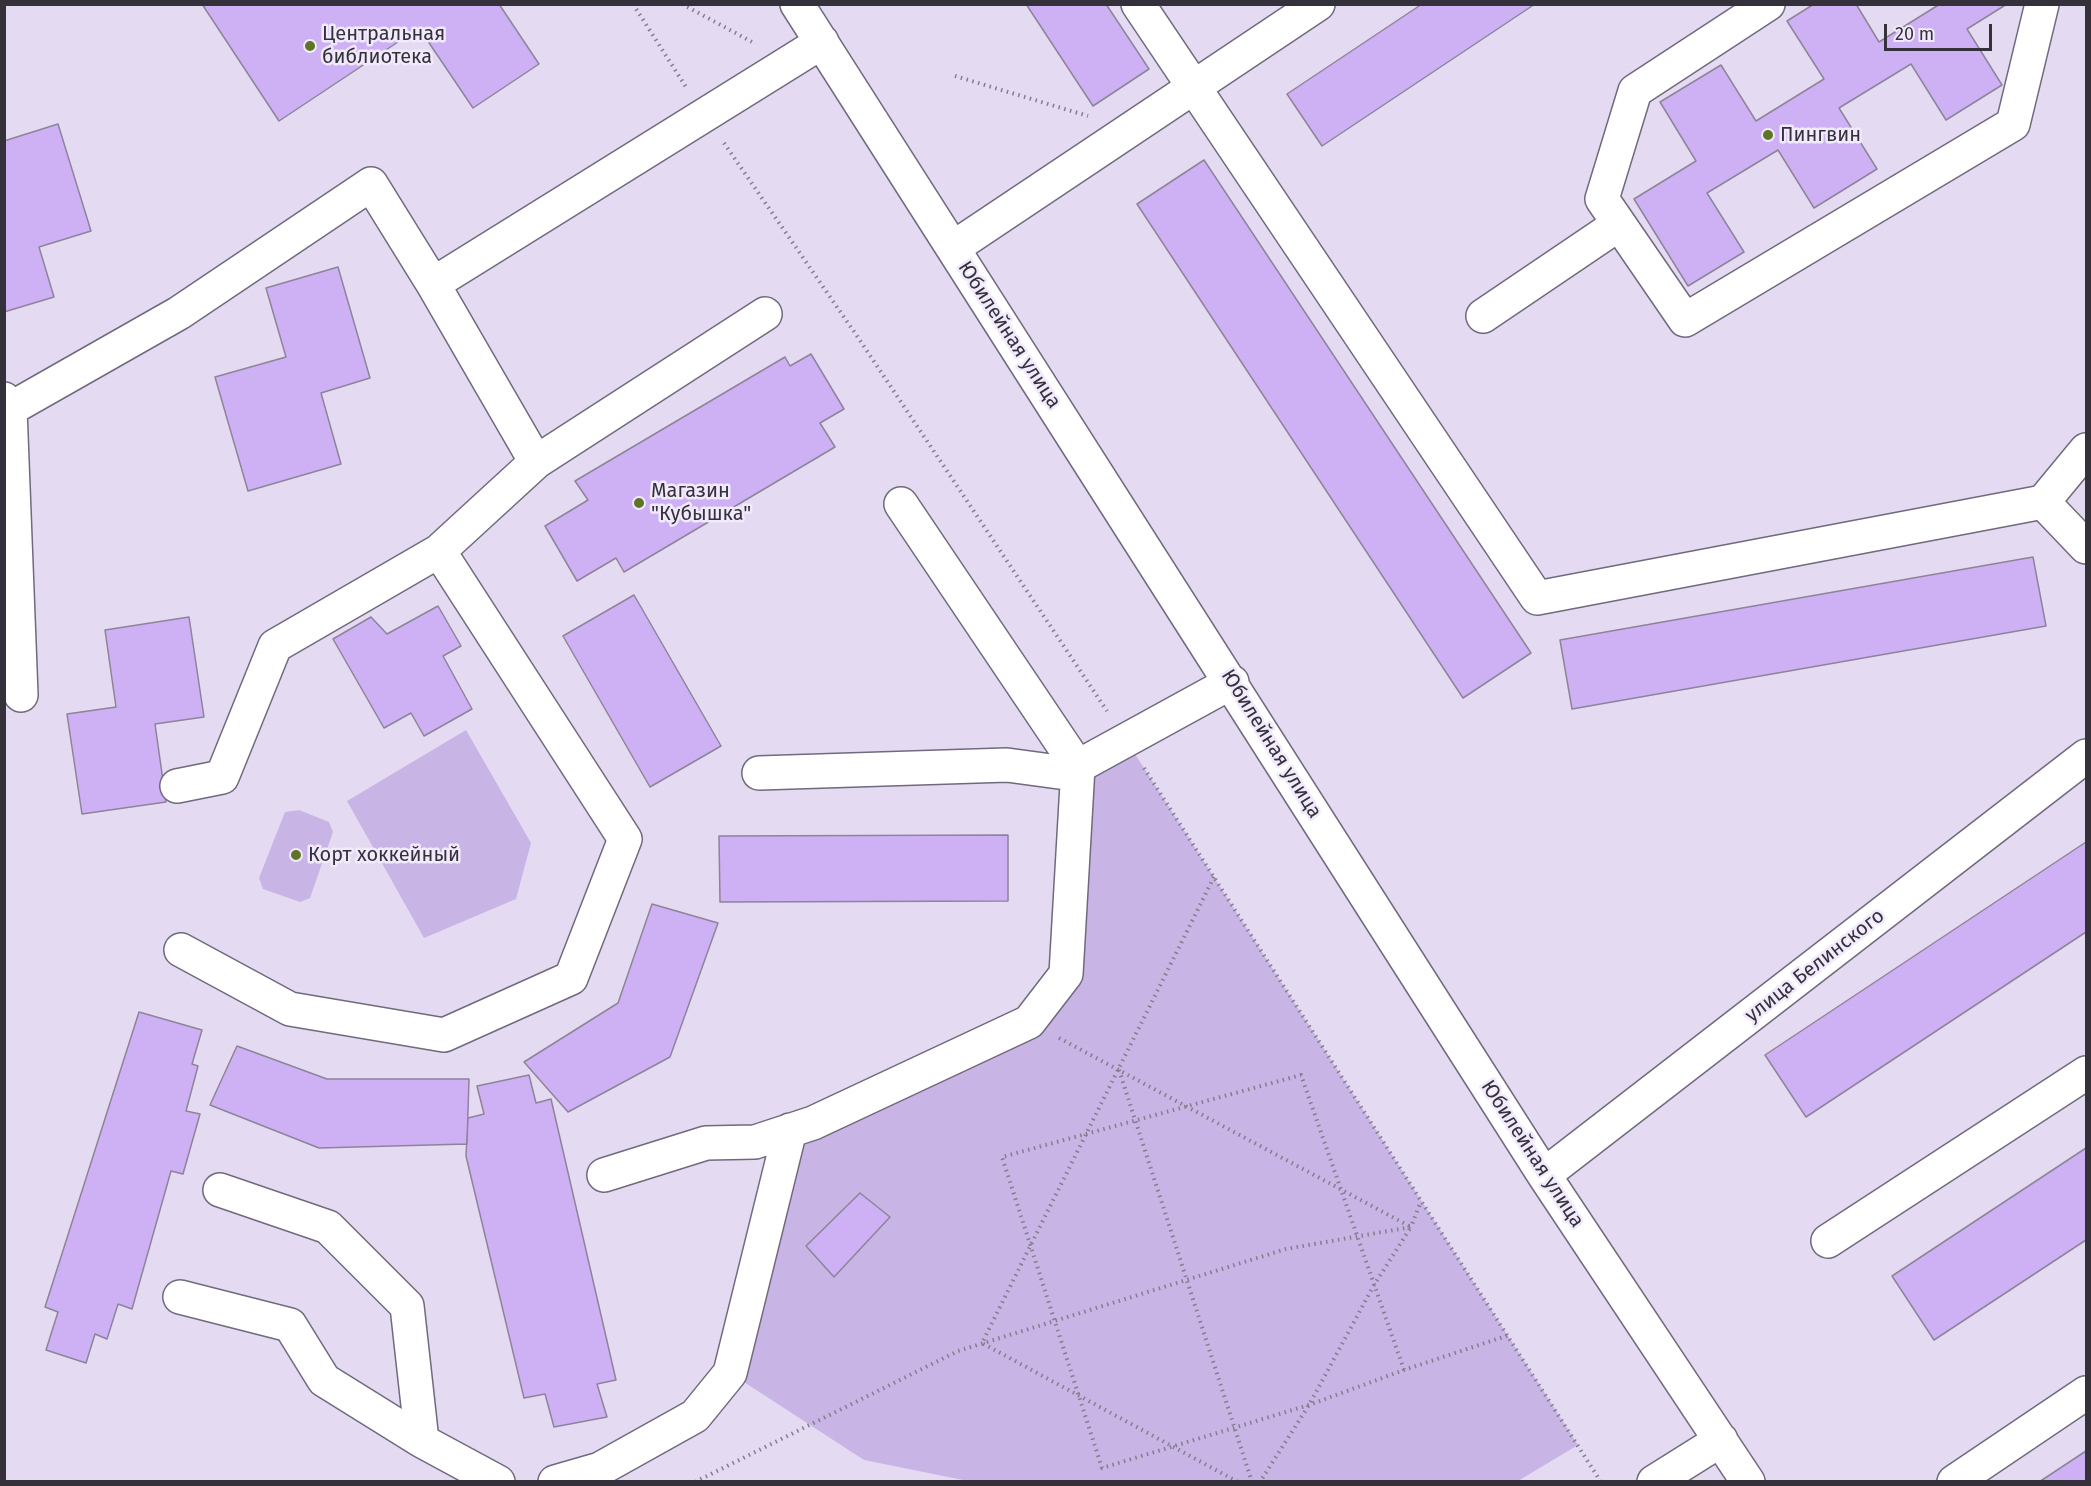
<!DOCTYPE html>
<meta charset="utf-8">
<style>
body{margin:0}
#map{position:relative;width:2091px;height:1486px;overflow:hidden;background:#e4dbf2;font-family:"Fira Sans",sans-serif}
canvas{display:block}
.frame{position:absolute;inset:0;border:6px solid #35313a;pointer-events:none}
.scale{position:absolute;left:1884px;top:24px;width:108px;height:27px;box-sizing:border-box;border:3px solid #35313a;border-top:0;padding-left:8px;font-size:18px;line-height:21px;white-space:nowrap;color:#35313a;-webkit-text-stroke:4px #f1e9fc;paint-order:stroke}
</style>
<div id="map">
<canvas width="2091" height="1486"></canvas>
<div class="frame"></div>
<div class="scale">20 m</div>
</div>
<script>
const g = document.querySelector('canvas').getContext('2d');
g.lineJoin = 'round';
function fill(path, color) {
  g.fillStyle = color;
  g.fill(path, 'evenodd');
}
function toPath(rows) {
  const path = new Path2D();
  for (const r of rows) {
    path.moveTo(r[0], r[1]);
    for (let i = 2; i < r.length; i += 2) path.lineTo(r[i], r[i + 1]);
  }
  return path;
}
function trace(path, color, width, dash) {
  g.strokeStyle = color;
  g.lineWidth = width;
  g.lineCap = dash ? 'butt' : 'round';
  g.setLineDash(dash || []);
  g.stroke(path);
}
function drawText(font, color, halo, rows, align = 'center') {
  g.font = font + ' "Fira Sans",sans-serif';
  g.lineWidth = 5;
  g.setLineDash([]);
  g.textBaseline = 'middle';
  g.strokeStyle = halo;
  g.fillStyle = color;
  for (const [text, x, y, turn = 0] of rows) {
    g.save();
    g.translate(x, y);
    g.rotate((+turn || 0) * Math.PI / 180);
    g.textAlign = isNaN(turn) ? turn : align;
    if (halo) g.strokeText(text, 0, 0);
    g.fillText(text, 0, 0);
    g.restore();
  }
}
fill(toPath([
 [466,730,531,843,516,899,424,938,347,801],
 [1126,740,1578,1445,1518,1481,968,1481,864,1460,730,1373,790,1130,1029,1022,1066,974,1078,767],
 [299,810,329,822,333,832,310,898,300,902,263,889,259,878,285,812]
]), '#c9b4e6');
const building = toPath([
 [202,4,499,4,539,64,473,108,419,28,279,121,202,4],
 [1026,4,1106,4,1149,69,1093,106,1026,4],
 [1422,4,1535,4,1322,146,1287,94,1422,4],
 [1814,4,1856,4,1879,42,1940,4,2007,4,1967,29,2002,85,1946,120,1911,64,1839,108,1877,169,1814,208,1778,150,1707,193,1744,252,1688,286,1634,199,1696,161,1660,102,1721,65,1756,121,1824,79,1787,21,1814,4],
 [58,124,91,231,39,247,54,297,4,312,4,141,58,124],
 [1204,160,1531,653,1463,698,1137,204,1204,160],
 [338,267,370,378,321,393,341,464,248,491,215,377,286,357,266,288,338,267],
 [811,354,844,409,820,423,835,447,624,572,616,558,577,581,545,526,588,500,575,481,785,357,790,366,811,354],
 [2033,557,2046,626,1572,709,1560,640,2033,557],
 [634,595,721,746,650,787,563,636,634,595],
 [438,606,461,646,443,656,472,709,424,736,411,713,384,728,333,639,371,617,387,634,438,606],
 [189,617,204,717,155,724,166,802,82,814,67,714,116,707,105,630,189,617],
 [1008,835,1008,901,720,902,719,836,1008,835],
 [2086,842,2086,932,1806,1117,1765,1055,2086,842],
 [652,904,718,923,670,1057,568,1112,524,1062,618,1003,652,904],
 [139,1012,202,1030,192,1064,198,1066,186,1111,200,1114,183,1174,171,1171,132,1309,118,1304,107,1339,95,1334,86,1363,46,1350,58,1312,45,1307,139,1012],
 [237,1046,327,1079,469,1079,467,1144,319,1148,210,1105,237,1046],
 [529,1075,536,1103,551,1099,616,1380,597,1384,607,1417,554,1427,545,1394,524,1398,466,1156,468,1118,484,1114,477,1086,529,1075],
 [2086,1148,2086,1240,1934,1340,1892,1276,2086,1148],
 [860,1193,890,1217,834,1277,806,1246,860,1193],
 [2086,1451,2086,1482,2039,1482,2086,1451]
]);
fill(building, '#ceb1f5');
trace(building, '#8d8499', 1.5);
const minor = toPath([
 [797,4,1544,1175,1748,1482],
 [1138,4,1537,598,2043,502,2086,547],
 [1768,4,1635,91,1602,199,1685,320,2013,124,2042,4],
 [953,248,1318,4],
 [433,284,536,462,765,314],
 [1483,316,1619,224],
 [4,399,10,409,179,313,371,184,433,284,822,42],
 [10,409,21,695],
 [2043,502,2086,450],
 [759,773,1007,765,1066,773,1232,682],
 [177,786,222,777,275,646,439,551,536,462],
 [181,950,290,1009,444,1035,571,978,625,839,439,551],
 [604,1175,706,1143,755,1142,813,1123,1029,1022,1066,974,1078,767,901,504],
 [1544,1175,2086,756],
 [220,1190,328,1227,407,1306,422,1441,498,1482],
 [1828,1241,2086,1073],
 [180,1297,290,1325,324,1380,422,1441],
 [555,1482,600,1469,695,1416,730,1373,790,1130],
 [1654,1482,1721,1440],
 [1954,1482,2086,1393]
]);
trace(minor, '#71697d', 36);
trace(toPath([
 [633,4,686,87],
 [682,4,754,43],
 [955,76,1088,116],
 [724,143,857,336,1107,711],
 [1144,768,1601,1482],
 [1214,877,982,1343,1238,1482],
 [1059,1038,1411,1227,1374,1285,1309,1405,1260,1482],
 [1119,1070,1252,1482],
 [1404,1370,1301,1075,1002,1157,1102,1468,1309,1405,1404,1370,1509,1335],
 [695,1482,958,1351,1286,1249,1411,1227,1421,1201]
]), '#847e8d', 4, [1.5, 4.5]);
trace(minor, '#fff', 33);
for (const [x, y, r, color] of [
 [310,46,6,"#5e7526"],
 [1768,135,6,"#5e7526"],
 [639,503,6,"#5e7526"],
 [296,855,6,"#5e7526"]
]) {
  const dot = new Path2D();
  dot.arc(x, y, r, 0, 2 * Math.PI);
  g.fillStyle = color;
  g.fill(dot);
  trace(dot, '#f1e9fc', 2);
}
drawText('20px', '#35313a', '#f1e9fc', [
 ["Центральная",322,34],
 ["библиотека",322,57],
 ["Пингвин",1780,135],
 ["Магазин",651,491],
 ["\"Кубышка\"",651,514],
 ["Корт хоккейный",308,855]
], 'left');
drawText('20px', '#35313a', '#f1e9fc', [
 ["Юбилейная улица",1009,335,57],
 ["Юбилейная улица",1271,744,58],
 ["улица Белинского",1815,966,-38],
 ["Юбилейная улица",1532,1154,57]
]);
</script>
